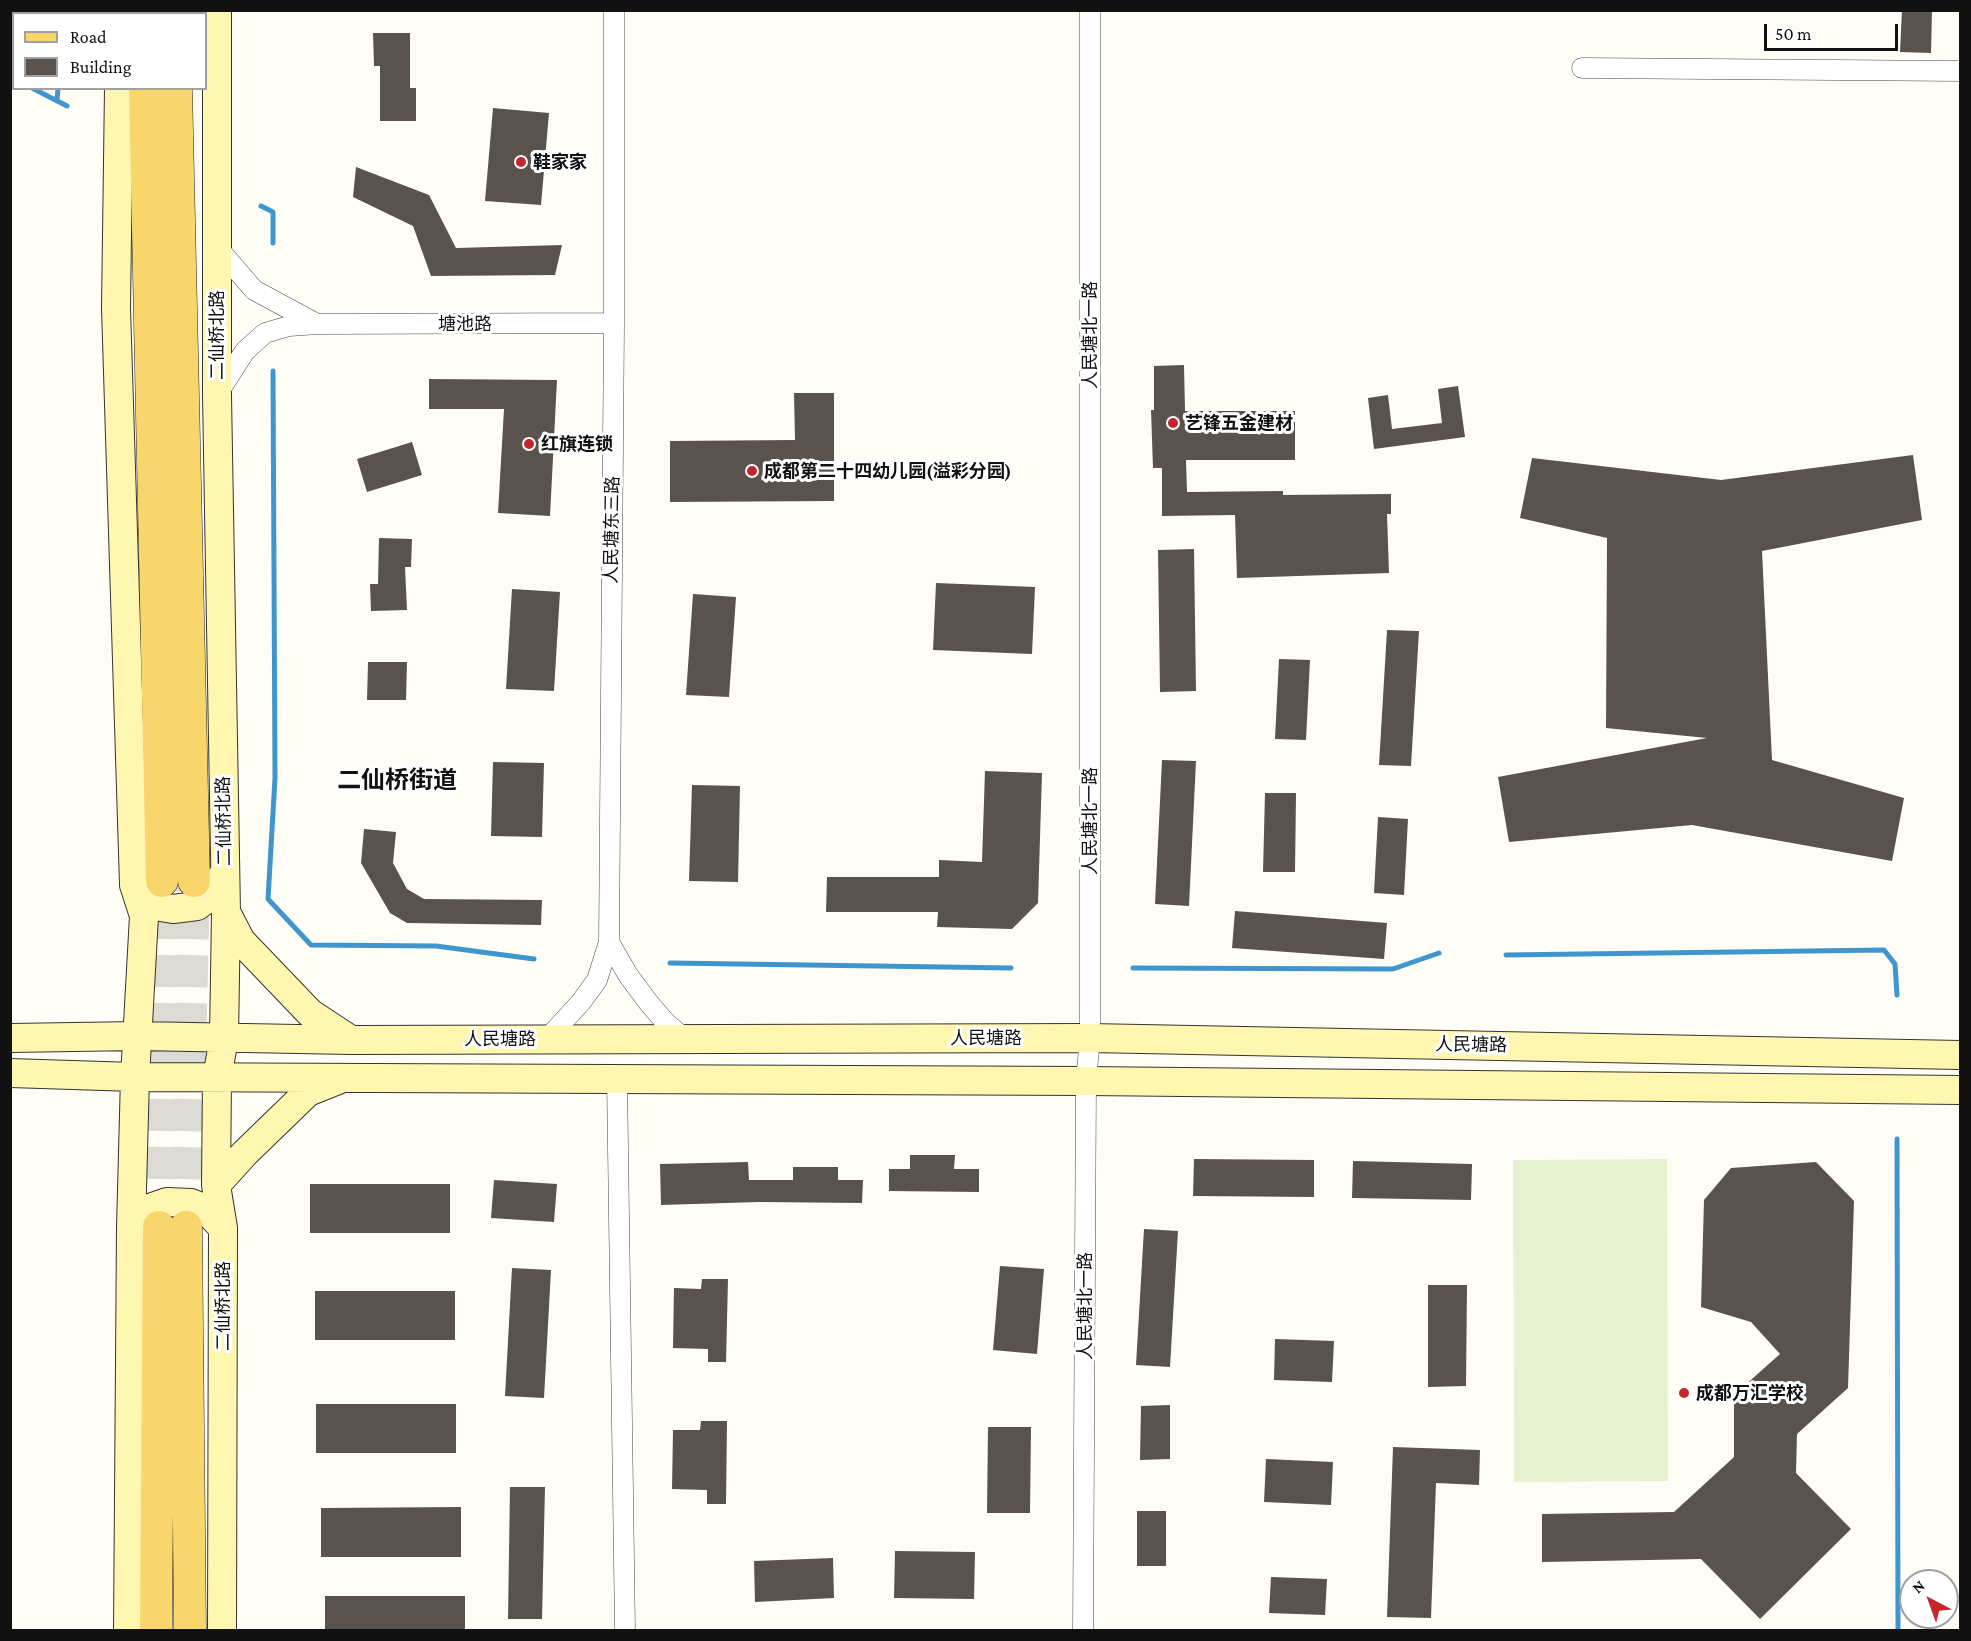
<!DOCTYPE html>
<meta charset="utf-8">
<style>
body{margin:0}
#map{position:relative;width:1971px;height:1641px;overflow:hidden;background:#fffdf5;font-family:"Crimson Pro",serif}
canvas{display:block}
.frame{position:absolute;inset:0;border:12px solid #111;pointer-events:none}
.legend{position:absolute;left:12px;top:12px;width:195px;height:78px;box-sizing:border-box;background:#fff;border:2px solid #a0a0a0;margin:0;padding:8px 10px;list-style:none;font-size:18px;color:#111}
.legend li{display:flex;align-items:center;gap:12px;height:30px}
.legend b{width:30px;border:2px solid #a0a0a0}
.north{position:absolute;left:1899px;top:1569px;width:60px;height:60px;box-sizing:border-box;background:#fff;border:2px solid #a0a0a0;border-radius:50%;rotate:319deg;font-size:16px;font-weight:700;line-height:24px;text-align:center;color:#111}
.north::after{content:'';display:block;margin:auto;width:21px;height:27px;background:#c4262e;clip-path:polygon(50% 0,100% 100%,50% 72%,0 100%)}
.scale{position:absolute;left:1764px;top:24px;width:134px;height:27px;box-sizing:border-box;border:3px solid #111;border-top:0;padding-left:8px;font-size:18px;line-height:21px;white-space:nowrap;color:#111;-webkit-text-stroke:4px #fff;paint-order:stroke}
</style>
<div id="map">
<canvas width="1971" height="1641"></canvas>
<div class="frame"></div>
<ul class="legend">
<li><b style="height:8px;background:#f9d66b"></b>Road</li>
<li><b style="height:16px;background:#5a524d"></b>Building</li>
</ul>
<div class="north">N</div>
<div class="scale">50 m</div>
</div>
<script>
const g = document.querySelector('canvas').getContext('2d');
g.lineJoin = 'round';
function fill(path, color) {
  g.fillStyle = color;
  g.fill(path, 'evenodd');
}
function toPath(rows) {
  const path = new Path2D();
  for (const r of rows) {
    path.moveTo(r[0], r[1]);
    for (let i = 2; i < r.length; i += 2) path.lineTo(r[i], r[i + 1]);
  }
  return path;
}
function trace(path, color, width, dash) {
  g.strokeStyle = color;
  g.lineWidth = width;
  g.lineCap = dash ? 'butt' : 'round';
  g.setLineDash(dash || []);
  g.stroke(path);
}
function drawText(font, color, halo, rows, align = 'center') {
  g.font = font + ' "Crimson Pro","Noto Sans SC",serif';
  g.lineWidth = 6;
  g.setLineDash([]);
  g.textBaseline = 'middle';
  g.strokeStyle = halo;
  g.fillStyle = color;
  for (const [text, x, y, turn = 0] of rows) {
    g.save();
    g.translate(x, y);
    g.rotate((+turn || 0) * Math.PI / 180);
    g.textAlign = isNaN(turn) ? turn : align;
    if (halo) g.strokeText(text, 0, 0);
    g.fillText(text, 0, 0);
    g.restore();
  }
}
fill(toPath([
 [1667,1159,1668,1481,1514,1482,1513,1160]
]), '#e6f2cf');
trace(toPath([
 [60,14,61,10],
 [10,78,14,79],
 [32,88,67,106],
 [57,101,58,88],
 [261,206,273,212,273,243],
 [273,371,275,778,268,899,311,945,436,946,534,959],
 [1506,955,1884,950,1895,964,1897,995],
 [670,963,1011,968],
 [1133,968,1393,969,1439,953],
 [1897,1139,1898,1630]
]), '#3f96cf', 5);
fill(toPath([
 [1902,10,1932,10,1931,53,1900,52],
 [373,33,410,33,410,88,416,88,416,121,380,121,380,66,374,66],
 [493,108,549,113,541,205,485,201],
 [356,167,429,195,456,248,562,245,555,275,431,276,413,226,353,197],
 [1184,365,1185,411,1295,411,1295,460,1186,460,1187,492,1283,491,1283,495,1391,494,1391,514,1387,514,1389,573,1237,578,1235,515,1162,516,1162,468,1153,468,1151,410,1154,410,1154,366],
 [429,379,557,380,550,516,498,513,504,409,429,409],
 [1458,386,1465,437,1374,449,1368,398,1388,395,1392,429,1442,423,1438,389],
 [794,393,834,393,834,501,670,502,670,441,795,440],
 [412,442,422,475,367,492,357,459],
 [1913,455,1922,520,1762,551,1772,760,1904,798,1892,861,1692,825,1509,842,1498,777,1707,738,1606,728,1607,538,1520,518,1532,458,1721,480],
 [379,538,412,539,411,567,405,567,407,610,371,611,370,584,378,584],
 [1194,549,1196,691,1160,692,1158,550],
 [936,583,1035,587,1032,654,933,650],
 [512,589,560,592,554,691,506,689],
 [693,594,736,597,729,697,686,695],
 [1387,630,1419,631,1411,766,1379,765],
 [1279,659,1310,660,1306,740,1275,739],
 [368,662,407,662,406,700,367,700],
 [1162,760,1196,761,1189,906,1155,904],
 [493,762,544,763,542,837,491,836],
 [985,771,1042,773,1038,903,1012,929,937,927,938,912,826,912,827,877,939,877,939,860,982,862],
 [692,785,740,786,738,882,689,881],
 [1265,793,1296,793,1295,872,1263,872],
 [1378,817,1408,819,1404,895,1374,893],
 [364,829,396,832,393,863,407,889,424,899,542,900,541,925,407,923,390,913,361,863],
 [1235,911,1387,923,1384,959,1232,948],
 [910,1155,955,1155,954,1169,979,1169,979,1192,889,1191,889,1169,910,1169],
 [1194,1159,1314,1160,1314,1197,1193,1196],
 [1353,1161,1472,1164,1471,1200,1352,1198],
 [748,1162,749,1180,793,1180,793,1167,838,1167,838,1180,863,1180,862,1203,759,1202,661,1205,660,1164],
 [1816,1162,1854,1201,1848,1388,1797,1434,1796,1473,1851,1529,1760,1619,1701,1559,1542,1562,1542,1514,1674,1512,1734,1457,1734,1395,1780,1354,1751,1322,1701,1307,1704,1200,1731,1168],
 [494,1180,557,1184,554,1222,491,1218],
 [310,1184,450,1184,450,1233,310,1233],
 [1144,1229,1178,1231,1170,1367,1136,1365],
 [1000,1266,1044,1269,1037,1354,993,1350],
 [512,1268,551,1270,544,1398,505,1396],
 [702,1279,728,1279,726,1362,708,1362,708,1349,673,1348,674,1288,701,1289],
 [1428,1285,1467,1285,1466,1386,1428,1387],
 [315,1291,455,1291,455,1340,315,1340],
 [1275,1339,1334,1341,1332,1382,1274,1380],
 [316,1404,456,1404,456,1453,316,1453],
 [1170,1405,1170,1459,1140,1460,1141,1406],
 [701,1421,727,1421,726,1504,707,1504,707,1490,672,1489,673,1430,700,1430],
 [988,1427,1031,1427,1030,1513,987,1513],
 [1393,1447,1480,1450,1479,1485,1436,1483,1431,1618,1387,1617],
 [1266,1459,1333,1462,1331,1505,1264,1502],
 [510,1487,545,1487,542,1619,508,1619],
 [461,1507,461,1557,321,1557,321,1508],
 [1137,1511,1166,1511,1166,1566,1137,1566],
 [895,1551,975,1552,974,1599,894,1598],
 [833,1558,834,1598,755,1602,754,1561],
 [1271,1577,1327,1579,1325,1615,1269,1613],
 [325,1596,465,1596,465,1630,325,1630]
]), '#5a524d');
trace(toPath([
 [159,1227,162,881],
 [186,1227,194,881]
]), '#dbdad3', 32, [32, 16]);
const minor = toPath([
 [1582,68,1960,71],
 [217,247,254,290,317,324,289,326,265,333,245,351,218,393],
 [317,324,614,323],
 [609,942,614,323,614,10],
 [547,1039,581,1002,597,980,609,942,628,975,648,1002,666,1023,684,1038],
 [617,1079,625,1630],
 [1083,1630,1086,1081,1090,1038,1090,10]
]);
const secondary = toPath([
 [217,10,217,395,226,912,224,1039,217,1077,216,1185,223,1228,222,1630],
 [120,14,120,10],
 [119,88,116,308,134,885,144,916,135,1077,131,1227,128,1630],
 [134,885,154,906,173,909,197,906,211,896,225,871],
 [226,912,241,941,310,1013,351,1040],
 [10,1038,138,1036,351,1040,1090,1038,1960,1055],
 [10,1073,135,1077,1086,1081,1960,1090],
 [216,1185,245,1153,308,1092,338,1080],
 [131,1227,140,1216,150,1208,167,1202,191,1203,204,1208,223,1228]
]);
const primary = toPath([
 [146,14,146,10],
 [176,14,176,10],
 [145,88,162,881],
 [176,88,194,881],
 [186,1227,190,1630],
 [156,1630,159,1227]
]);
trace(minor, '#444', 21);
trace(secondary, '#333', 30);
trace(primary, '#222', 33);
trace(minor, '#fff', 20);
trace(secondary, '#fff6b0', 28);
trace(primary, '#f9d66b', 32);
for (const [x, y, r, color] of [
 [521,162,6,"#c4262e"],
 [1173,423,6,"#c4262e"],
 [529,444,6,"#c4262e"],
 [752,471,6,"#c4262e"],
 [1684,1393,6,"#c4262e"]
]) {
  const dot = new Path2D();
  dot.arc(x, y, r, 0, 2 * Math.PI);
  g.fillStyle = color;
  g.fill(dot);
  trace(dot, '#fff', 2);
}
drawText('bold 18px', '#111', '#fff', [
 ["鞋家家",533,162],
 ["艺锋五金建材",1185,423],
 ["红旗连锁",541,444],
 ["成都第二十四幼儿园(溢彩分园)",764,471],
 ["成都万汇学校",1696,1393]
], 'left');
drawText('18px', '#111', '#fff', [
 ["塘池路",465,324],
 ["二仙桥北路",217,335,-90],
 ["人民塘北一路",1090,335,-90],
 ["人民塘东三路",612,530,-89],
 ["二仙桥北路",224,821,-91],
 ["人民塘北一路",1090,821,-90],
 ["人民塘路",986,1038],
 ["人民塘路",500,1039],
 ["人民塘路",1471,1045,1],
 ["二仙桥北路",223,1306,-90],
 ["人民塘北一路",1085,1306,-90]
]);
drawText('bold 24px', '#111', '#fff', [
 ["二仙桥街道",397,781]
]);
</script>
